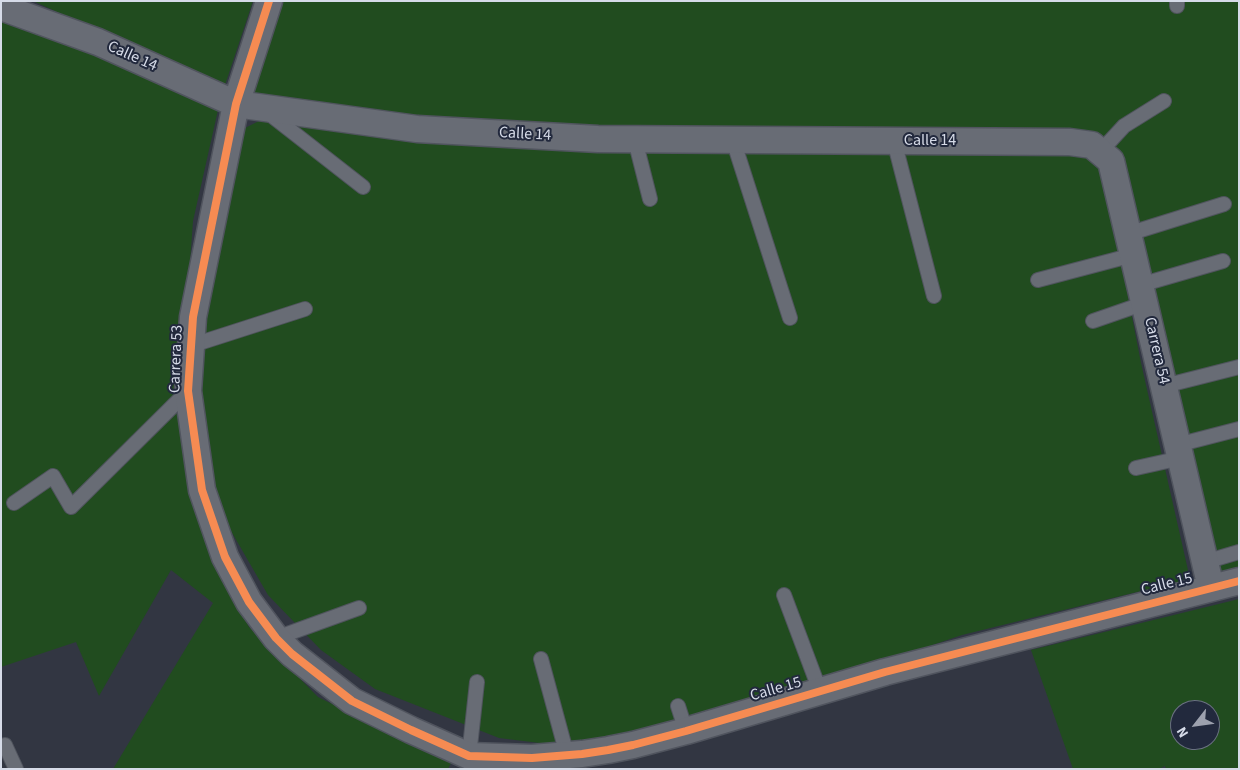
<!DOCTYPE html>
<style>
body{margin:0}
#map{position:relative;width:1240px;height:770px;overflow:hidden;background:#323642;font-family:"Source Sans 3",sans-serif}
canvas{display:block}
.frame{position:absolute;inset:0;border:2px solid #d6dbe8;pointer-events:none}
.north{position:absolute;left:1170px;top:700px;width:50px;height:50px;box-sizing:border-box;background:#22293d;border:1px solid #6a7081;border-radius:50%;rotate:240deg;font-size:14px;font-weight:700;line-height:20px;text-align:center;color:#d6dbe8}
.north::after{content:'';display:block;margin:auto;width:18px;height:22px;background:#9da1ae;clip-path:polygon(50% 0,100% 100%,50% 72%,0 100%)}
</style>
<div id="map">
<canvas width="1240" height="770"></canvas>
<div class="frame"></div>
<div class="north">N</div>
</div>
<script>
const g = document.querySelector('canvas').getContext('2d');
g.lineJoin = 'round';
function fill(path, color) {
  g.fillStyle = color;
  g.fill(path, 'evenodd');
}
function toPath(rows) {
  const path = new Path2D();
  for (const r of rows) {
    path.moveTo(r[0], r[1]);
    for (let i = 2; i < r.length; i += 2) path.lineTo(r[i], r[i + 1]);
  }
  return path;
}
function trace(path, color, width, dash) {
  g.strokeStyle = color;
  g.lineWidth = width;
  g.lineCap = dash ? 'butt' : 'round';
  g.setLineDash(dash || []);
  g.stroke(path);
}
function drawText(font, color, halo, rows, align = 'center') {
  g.font = font + ' "Source Sans 3",sans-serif';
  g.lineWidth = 4;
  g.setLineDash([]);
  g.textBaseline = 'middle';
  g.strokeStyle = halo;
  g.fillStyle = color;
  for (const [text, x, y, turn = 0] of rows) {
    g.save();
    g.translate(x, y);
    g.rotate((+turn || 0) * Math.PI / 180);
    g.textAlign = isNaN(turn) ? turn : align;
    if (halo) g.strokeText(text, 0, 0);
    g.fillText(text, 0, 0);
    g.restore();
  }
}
fill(toPath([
 [33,1,253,1,224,88],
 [276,1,1239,1,1239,571,1219,575,1106,145,526,130,244,97],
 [1,19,85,47,218,110,193,221,179,410,208,551,249,627,318,697,451,763,448,769,113,769,213,603,171,570,99,696,76,642,1,667],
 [263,119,1086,154,1097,163,1105,179,1141,363,1190,579,962,635,876,664,629,737,548,744,499,738,375,689,321,650,268,595,227,524,214,487,201,432,201,359,213,232,234,149,245,128],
 [1239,599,1239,769,1166,769,1165,766,1159,769,1073,769,1031,650],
 [1180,710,1210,710,1210,740,1180,740]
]), '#214c1f');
const lane = toPath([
 [1177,1,1177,6],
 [267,112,363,187],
 [635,140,650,199],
 [733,140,790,318],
 [894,141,934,296],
 [1100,152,1124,126,1164,101],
 [1128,234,1224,204],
 [1038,280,1133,255],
 [1140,285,1223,261],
 [1093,321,1145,303],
 [190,346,305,309],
 [1164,386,1239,367],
 [1177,445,1239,429],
 [1136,468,1181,458],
 [14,503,53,476,71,507,188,391],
 [1205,562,1239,552],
 [784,595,820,691],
 [276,638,359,608],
 [541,659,567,755],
 [678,706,686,731],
 [5,745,16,769],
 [469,756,477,682]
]);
const street = toPath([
 [269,1,236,104,193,317,188,391,202,490,225,557,249,602,276,638,292,654,352,701,411,730,469,756,532,758,582,754,608,750,633,745,686,731,885,672,1239,581],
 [1,7,98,42,236,104,417,129,598,139,1070,142,1092,145,1111,161,1211,588]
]);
trace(lane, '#50545e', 16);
trace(street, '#50545e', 29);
trace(lane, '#686c75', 14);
trace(street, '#686c75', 26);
trace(toPath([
 [269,1,236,104,193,317,188,391,202,490,225,557,249,602,276,638,292,654,352,701,411,730,469,756,532,758,582,754,608,750,633,745,686,731,885,672,1239,581]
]), '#f68b52', 8);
drawText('16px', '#d6dbe8', '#22293d', [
 ["Calle 14",132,57,24],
 ["Calle 14",525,135,3],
 ["Calle 14",930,141],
 ["Carrera 54",1156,351,77],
 ["Carrera 53",177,359,-88],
 ["Calle 15",1167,585,-14],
 ["Calle 15",776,690,-16]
]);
</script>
